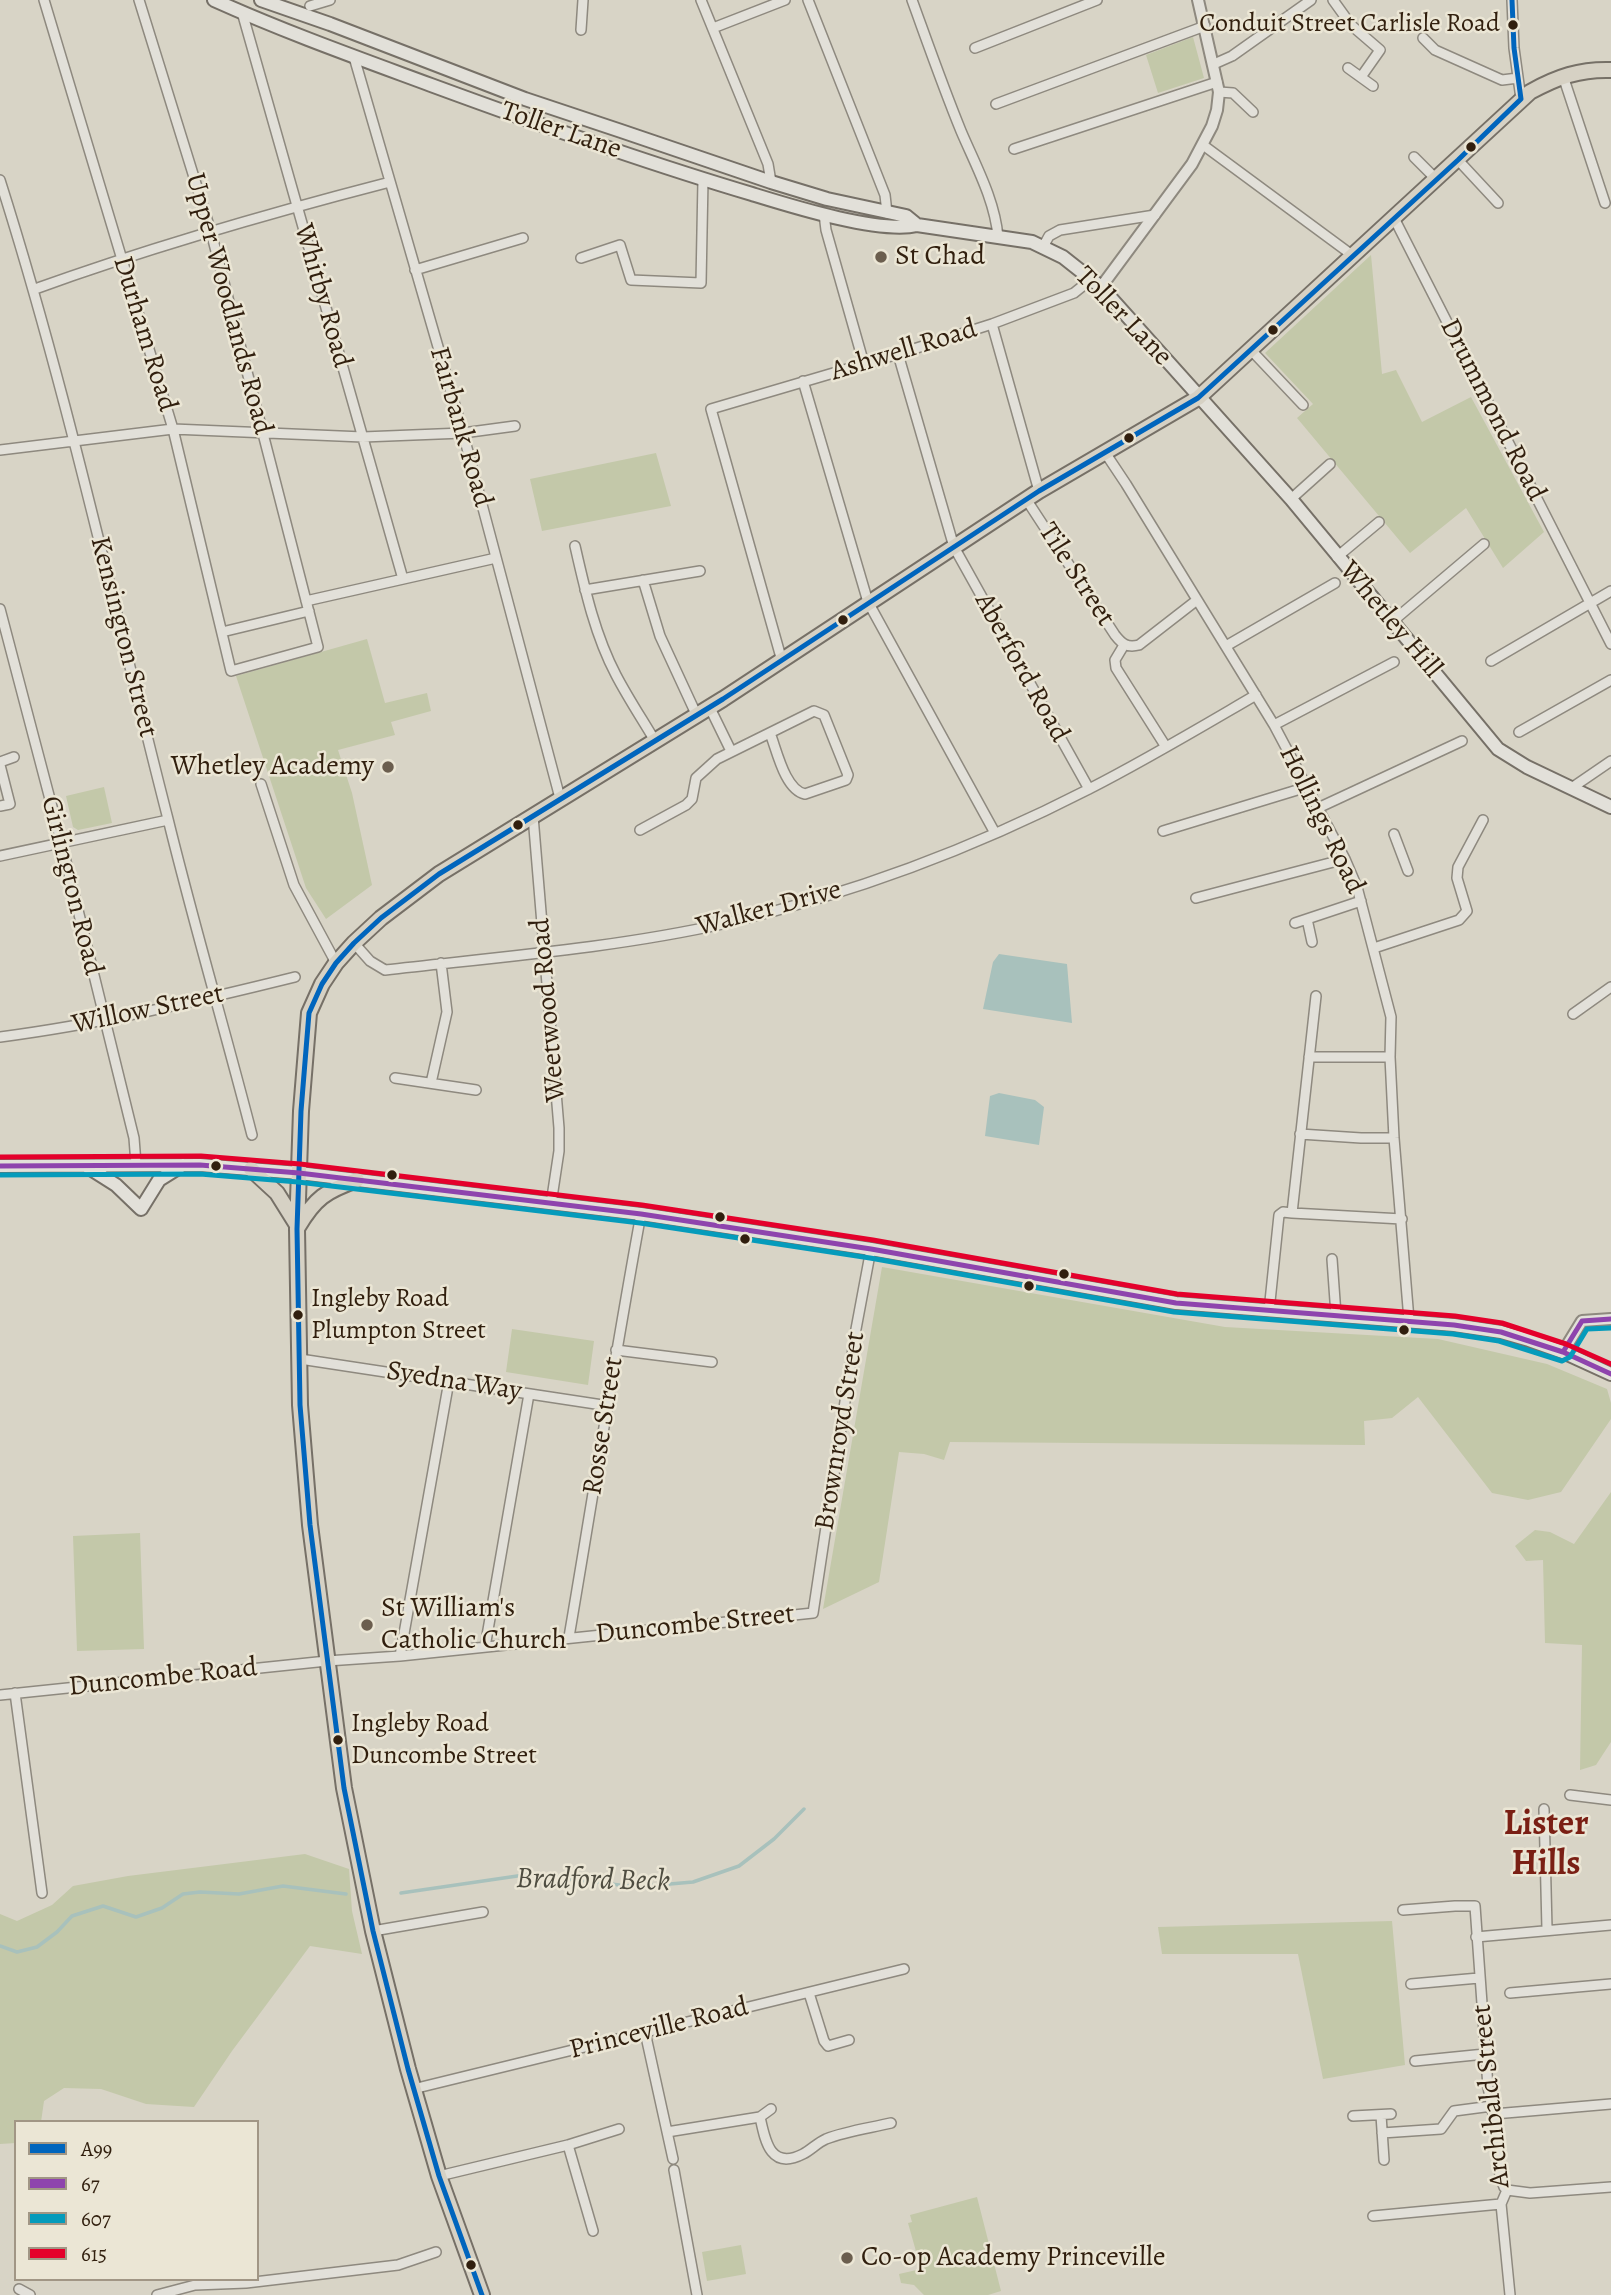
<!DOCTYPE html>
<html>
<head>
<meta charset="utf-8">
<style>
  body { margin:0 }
  #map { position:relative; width:1611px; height:2295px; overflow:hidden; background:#d8d4c6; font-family:Alegreya,serif }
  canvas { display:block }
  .legend { position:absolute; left:14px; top:2120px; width:245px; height:161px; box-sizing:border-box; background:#ebe6d5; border:2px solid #a19685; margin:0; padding:9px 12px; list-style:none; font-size:21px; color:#311f0e }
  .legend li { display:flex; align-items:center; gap:14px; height:35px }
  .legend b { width:35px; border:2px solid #a19685 }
</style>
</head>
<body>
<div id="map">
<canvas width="1611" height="2295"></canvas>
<ul class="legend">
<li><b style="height:9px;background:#0065bd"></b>A99</li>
<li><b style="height:9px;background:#8e44ad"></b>67</li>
<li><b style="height:9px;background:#059bbb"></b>607</li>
<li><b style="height:9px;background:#e4002b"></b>615</li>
</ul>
</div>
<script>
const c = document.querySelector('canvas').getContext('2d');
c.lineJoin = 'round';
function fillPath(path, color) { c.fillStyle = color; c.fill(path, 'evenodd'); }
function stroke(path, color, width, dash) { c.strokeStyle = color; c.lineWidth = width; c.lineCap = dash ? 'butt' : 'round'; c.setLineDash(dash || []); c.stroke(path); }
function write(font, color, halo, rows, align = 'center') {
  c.font = font + ' Alegreya,serif'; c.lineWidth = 5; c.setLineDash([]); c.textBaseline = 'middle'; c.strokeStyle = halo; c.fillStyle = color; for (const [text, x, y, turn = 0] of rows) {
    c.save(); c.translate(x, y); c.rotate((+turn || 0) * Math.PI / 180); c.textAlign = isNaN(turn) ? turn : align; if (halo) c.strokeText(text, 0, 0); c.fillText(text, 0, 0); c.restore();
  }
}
const green = new Path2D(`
  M1193,37l11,41 -46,15 -12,-38z
  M1371,255l11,119 14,-4 26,52 49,-25 73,135 -41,36 -37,-60 -56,45 -113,-135 16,-14 -48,-51z
  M656,453l15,53 -129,25 -12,-52z
  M367,639l18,64 42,-10 4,18 -40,11 4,13 -57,15 14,43 20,92 -46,34 -20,-31 -70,-212z
  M104,787l8,36 -34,7 -5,-3 -7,-31z
  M882,1267l343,60 213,12 109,25 60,25 4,14v16l-50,73 -33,8 -36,-7 -74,-96 -26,21 -28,3 1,24 -415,-3 -6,18 -20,-6 -25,-2 -20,130 -56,27z
  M512,1329l82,12 -6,44 -82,-13z
  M1611,1492v250l-15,23 -16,5 2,-125 -37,-2 -2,-83 -17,1 -11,-15 20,-16 15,2 24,12z
  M140,1533l4,116 -67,2 -4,-115z
  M305,1854l44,15 3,42 10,43 -52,-8 -78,105 -38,56 -48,-3 -45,-15 -37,-1 -20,13 -3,21h-25v21l-16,1v-230l17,7 35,-16 21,-19 55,-10z
  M1392,1921l13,144 -82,14 -25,-125h-136l-4,-27z
  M977,2197l24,94 -13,4h-64l-10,-10 -13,-2 -2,-9 22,-5 -13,-46 4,-1 -2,-7z
  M741,2245l5,29 -39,7 -5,-29z`);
const water = new Path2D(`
  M999,954l68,10 5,59 -89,-14 10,-47z
  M999,1093l36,7 9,7 -5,38 -54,-9 5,-40z`);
const stream = new Path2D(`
  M401,1893l130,-19 104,13 58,-5 46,-16 35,-27 30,-30
  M0,1946l17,6 20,-5 20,-15 15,-16 31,-10 33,11 26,-9 21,-14 17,-2 39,2 44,-8 63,8`);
const minor = new Path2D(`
  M44,0l129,429 58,242 87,-24 -107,-415 -72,-232
  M701,0l67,164 3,18
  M808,0l77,195 2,18
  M912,0c16,44 31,87 49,131 14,33 34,69 37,106
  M1333,0l18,25 29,25 -19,27
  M1512,0l2,48 7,51
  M310,6l20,-6
  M242,12l161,567
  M713,28l72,-28
  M581,30l2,-30
  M1423,38l12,12 67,30 16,-2
  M975,48l122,-48
  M354,57l109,376 97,365
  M1214,64l18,-8 79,-56
  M1348,68l25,18
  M1563,76l42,127
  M1219,92l14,1 20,19
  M996,104l209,-78
  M1203,145l149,110
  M1014,149l203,-67
  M1414,157l22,22
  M1458,160l40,43
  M0,180c67,211 113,425 168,639 26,106 57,211 84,316
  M824,214l2,16 38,134
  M1394,218l217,426
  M1043,247l6,-11 11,-6 95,-15
  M581,258l39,-13 11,35 70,3 2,-103
  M415,270l108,-32
  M35,289c116,-42 235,-76 355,-107
  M992,324l47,167
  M1250,349l53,56
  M898,354l56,193 135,242
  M803,381l65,221 127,231
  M0,450l173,-21 190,8 100,-4 52,-7
  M1104,451l22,33 148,241 71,134 12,28 34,130 -1,40 4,81 15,182
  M1026,499l89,136c7,9 12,13 24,10l58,-45
  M1291,499l39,-35
  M575,546c10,44 20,89 41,129 12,23 26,44 39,66
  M1337,557l42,-35
  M643,580l17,56 37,80
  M585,590l115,-19
  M306,601l190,-43
  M0,609l61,232 73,297 2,26
  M1393,621l91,-77
  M222,632l87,-21
  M1124,645l-9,15 1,8 50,79
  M1226,646l109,-63
  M782,661l-71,-252 187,-55 94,-30 82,-31 10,-8 5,-8
  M1491,661l120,-70
  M710,708l21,43
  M1274,725l120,-63
  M1519,732l92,-52
  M0,762l14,-5
  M0,765l10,39 -10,2
  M261,784l33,101 42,78
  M1573,787l38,-26
  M1318,808l144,-67
  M533,816l26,312v23l-8,53
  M640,830l46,-25 6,-6 4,-21 21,-19 97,-48 10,4 24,60 -2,5 -41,14c-20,-4 -28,-43 -35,-61
  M1163,831l144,-44
  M1394,834l14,37
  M0,856l168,-36
  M1196,898l149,-39
  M1307,919l5,23
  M1295,923l66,-22
  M354,943l16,18 15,9c114,-13 230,-22 342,-47 124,-29 249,-76 362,-134 57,-29 112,-62 167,-94
  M1374,948l85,-28 8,-9 -10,-33 1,-11 25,-47
  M1573,1014l38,-27
  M0,1037c100,-13 198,-36 295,-60
  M1309,1057h81
  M395,1078l81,12
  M431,1083l16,-71 -6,-49
  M1300,1134l61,4h33
  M1292,1213l110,6
  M1332,1259l4,56
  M1269,1311l10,-96 4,-3 9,1 24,-217
  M616,1350l96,12
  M300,1359l309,47
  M569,1637c24,-141 46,-282 72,-423
  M485,1647l44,-253
  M400,1656l49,-275
  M15,1693l27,200
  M0,1695l327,-34 73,-5 413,-43 43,-284 15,-80
  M1570,1795l41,5
  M1544,1809l3,120
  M1403,1910l52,-4h20l13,181 7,38 5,51 4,11 3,3
  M373,1931l110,-19
  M1476,1937l135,-12
  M1411,1984l68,-6
  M809,1993l15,48 4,5 21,-6
  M1510,1993l101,-9
  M645,2032l28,127
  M1415,2061l70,-7
  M413,2089l491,-120
  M1494,2114l117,-10
  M1381,2115l3,45
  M1353,2116l38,-2
  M760,2117c5,23 10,54 43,37 8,-4 14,-11 23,-15 20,-8 44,-11 65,-16
  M667,2132l93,-15 11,-8
  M1382,2133l59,-4 13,-18 38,-5
  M568,2145l25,86
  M674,2170l23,125
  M439,2176l129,-31 51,-16
  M1507,2190l-6,14 9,91
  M1507,2190l23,3 81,-6
  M1373,2216l128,-12
  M19,2289l11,6
  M157,2295l38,-10 51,-2 152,-18 38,-13`);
const tertiary = new Path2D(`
  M1101,287l91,-123 20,-38 5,-16 2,-18 -21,-92
  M1563,1352l19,-31 29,-2`);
const secondary = new Path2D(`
  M214,0c71,32 144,58 217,85 106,39 213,77 321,109 39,12 128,40 165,31l115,17 31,15 38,30 190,212 207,250 29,18 84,40
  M261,0l69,24 195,75 96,32 150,51 56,17 79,17 11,9
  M0,1166l200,-1 99,8 342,41 230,35 305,54 278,22 47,7 28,8 34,12 48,22
  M86,1166l30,19 25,24 18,-29 24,-15`);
const primary = new Path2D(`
  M251,1169l26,24 20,32
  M298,1227c17,-29 28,-36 59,-47
  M482,2295l-43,-119 -31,-107 -35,-138 -29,-143 -34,-263 -10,-120 -3,-176 4,-118 8,-98 13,-29 14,-21 18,-20 27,-25 58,-44 284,-175 316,-208 159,-93 332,-306c27,-15 50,-23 81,-22`);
const bus1 = new Path2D(`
  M482,2295l-43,-119 -31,-107 -35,-138 -29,-143 -34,-263 -10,-120 -3,-176 4,-118 8,-98 13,-29 14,-21 18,-20 27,-25 58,-44 284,-175 316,-208 159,-93 260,-238 63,-61 -7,-51 -2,-48`);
const bus2 = new Path2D(`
  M0,1166l200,-1 99,8 342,41 230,35 305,54 278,22 47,7 62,20 48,22
  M1563,1352l19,-31 29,-2`);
const bus3 = new Path2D(`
  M0,1175l200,-1 98,8 342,41 230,35 304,54 279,22 46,7 63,20 8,-4 17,-28 24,-1`);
const bus4 = new Path2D(`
  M0,1157l201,-1 99,8 342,41 231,35 304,54 278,22 47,7 64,21 45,20`);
const markers = [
  [1513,25,6,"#311f0e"],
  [1471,147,6,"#311f0e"],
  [881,257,7,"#6b5e4e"],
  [1273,330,6,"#311f0e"],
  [1129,438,6,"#311f0e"],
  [843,620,6,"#311f0e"],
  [388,767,7,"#6b5e4e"],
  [518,825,6,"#311f0e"],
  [216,1166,6,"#311f0e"],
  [392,1175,6,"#311f0e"],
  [720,1217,6,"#311f0e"],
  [745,1239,6,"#311f0e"],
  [1064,1274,6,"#311f0e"],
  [1029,1286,6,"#311f0e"],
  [298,1315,6,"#311f0e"],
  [1404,1330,6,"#311f0e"],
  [367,1625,7,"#6b5e4e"],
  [338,1740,6,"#311f0e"],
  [847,2258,7,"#6b5e4e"],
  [471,2265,6,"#311f0e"]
];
const busNames = [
  ["Conduit Street Carlisle Road",1500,25,"right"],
  ["Ingleby Road",311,1300],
  ["Plumpton Street",311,1332],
  ["Ingleby Road",351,1725],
  ["Duncombe Street",351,1757]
];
const streetNames = [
  ["Toller Lane",561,131,19],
  ["Whitby Road",322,296,74],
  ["Upper Woodlands Road",228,304,75],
  ["Toller Lane",1123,317,46],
  ["Durham Road",144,334,73],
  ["Ashwell Road",904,351,-17],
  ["Drummond Road",1492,410,63],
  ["Fairbank Road",460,427,74],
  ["Tile Street",1076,575,57],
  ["Whetley Hill",1390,620,50],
  ["Kensington Street",123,637,76],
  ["Aberford Road",1021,668,61],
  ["Hollings Road",1321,820,64],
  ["Girlington Road",71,886,76],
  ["Walker Drive",769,909,-15],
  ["Willow Street",148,1010,-12],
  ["Weetwood Road",549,1010,-95],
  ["Syedna Way",454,1382,9],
  ["Rosse Street",604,1426,-81],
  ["Brownroyd Street",841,1431,-81],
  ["Duncombe Street",695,1625,-6],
  ["Duncombe Road",163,1678,-6],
  ["Princeville Road",659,2029,-14],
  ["Archibald Street",1492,2096,-96]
];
const poiNames = [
  ["St Chad",895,257],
  ["Whetley Academy",374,767,"right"],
  ["St William's",381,1609],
  ["Catholic Church",381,1641],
  ["Co-op Academy Princeville",861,2258]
];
const waterNames = [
  ["Bradford Beck",593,1881,1]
];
const districtNames = [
  ["Lister",1546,1825],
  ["Hills",1546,1865]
];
fillPath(green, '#c3c8a9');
fillPath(water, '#a8c1bc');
stroke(stream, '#a8c1bc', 3.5);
stroke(minor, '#8e897f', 12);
stroke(tertiary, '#8e897f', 14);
stroke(secondary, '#767067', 16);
stroke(primary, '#767067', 18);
stroke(minor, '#e2e0d9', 9);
stroke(tertiary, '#e2e0d9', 10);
stroke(secondary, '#e2e0d9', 12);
stroke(primary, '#d6d1c4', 14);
stroke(bus1, '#0065bd', 5);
stroke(bus2, '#8e44ad', 5);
stroke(bus3, '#059bbb', 5);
stroke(bus4, '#e4002b', 5);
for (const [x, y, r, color] of markers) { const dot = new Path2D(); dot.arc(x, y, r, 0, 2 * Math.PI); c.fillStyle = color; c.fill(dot); stroke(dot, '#ebe6d5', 2.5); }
write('26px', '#311f0e', '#ebe6d5', busNames, 'left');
write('28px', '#311f0e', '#ebe6d5', streetNames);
write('28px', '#311f0e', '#ebe6d5', poiNames, 'left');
write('italic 30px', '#4f4d41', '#ebe6d5', waterNames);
write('bold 35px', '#7a1f14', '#ebe6d5', districtNames);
</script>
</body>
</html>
